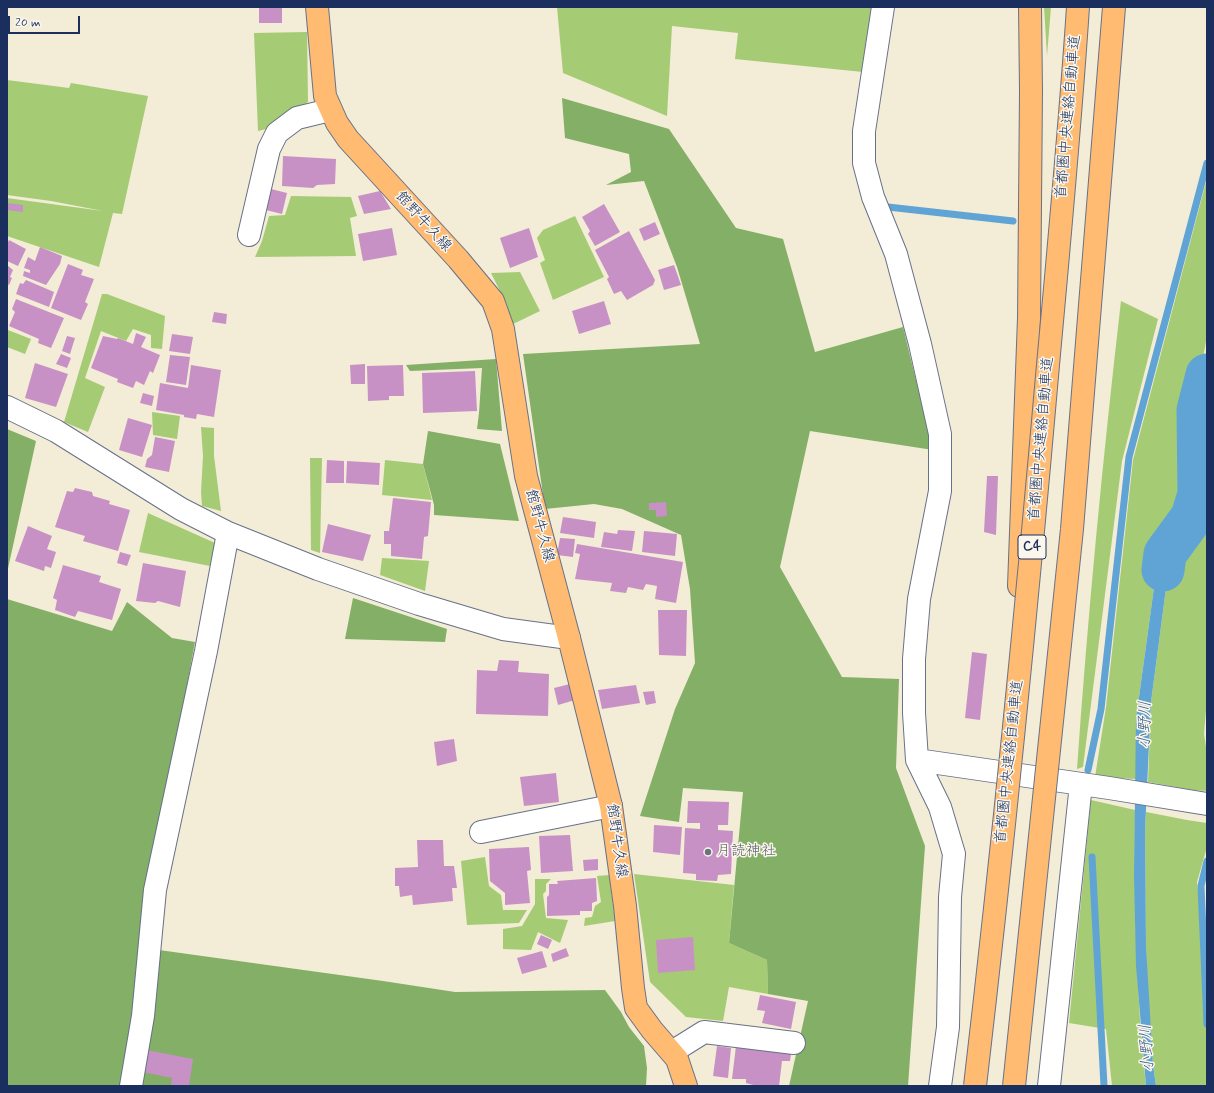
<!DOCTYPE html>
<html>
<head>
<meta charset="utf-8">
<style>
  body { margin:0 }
  #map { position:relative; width:1214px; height:1093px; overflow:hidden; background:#f3ecd6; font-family:Mynerve,sans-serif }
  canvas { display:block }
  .frame { position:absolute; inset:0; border:8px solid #1b2f5e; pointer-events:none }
  .scale { position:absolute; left:8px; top:16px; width:72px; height:18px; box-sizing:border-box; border:2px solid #1b2f5e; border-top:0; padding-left:5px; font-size:12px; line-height:14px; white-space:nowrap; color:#1b2f5e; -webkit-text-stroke:3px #fbf7ec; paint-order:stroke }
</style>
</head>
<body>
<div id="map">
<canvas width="1214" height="1093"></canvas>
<div class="frame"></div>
<div class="scale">20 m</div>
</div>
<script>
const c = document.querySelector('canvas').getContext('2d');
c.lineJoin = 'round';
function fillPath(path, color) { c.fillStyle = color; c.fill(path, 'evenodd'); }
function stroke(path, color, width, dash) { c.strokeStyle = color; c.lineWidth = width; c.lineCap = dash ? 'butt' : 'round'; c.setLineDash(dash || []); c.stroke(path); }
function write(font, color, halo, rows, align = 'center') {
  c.font = font + ' Mynerve,"Klee One",sans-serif'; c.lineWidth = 3; c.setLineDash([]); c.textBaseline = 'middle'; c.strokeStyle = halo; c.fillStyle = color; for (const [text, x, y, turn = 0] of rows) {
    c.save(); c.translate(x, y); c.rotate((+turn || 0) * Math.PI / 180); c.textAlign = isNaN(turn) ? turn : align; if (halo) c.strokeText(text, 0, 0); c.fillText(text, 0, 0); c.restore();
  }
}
const green = new Path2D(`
  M557,7h315l-9,65 -128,-13 3,-26 -66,-7 -5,90 -104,-43z
  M1044,7h7l-4,49z
  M307,32l1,70 -30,24 -20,5 -4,-98z
  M7,80l62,8 2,-5 77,13 -26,118 -9,-1 -14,54 -92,-31v-38l96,13 -52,-10 -44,-6z
  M1207,178v158l-14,76 -1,88 -12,22 -21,29 -23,168v60l-41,-2 11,-70 27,-247z
  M291,196l60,1 6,19 -7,2 6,38 -101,1 7,-16 7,-25 16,-1z
  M575,216l29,61 -51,23 -13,-37 5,-3 -8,-22 6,-8z
  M520,272l20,39 -29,14 -4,-20 -16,-32z
  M102,294h5l58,22 -3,33 -11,-1v-13l-18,-6 -7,12 -25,-10 -16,47 20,9 -17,45 -24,-10z
  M1121,301l37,18 -36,142 -39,306 -6,2c11,-157 26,-313 44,-468z
  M8,330l23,9 -6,15 -18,-7v-13z
  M1207,405v293l-3,36 3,19v38l-14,-1 -45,-8 3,-80 19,-144 25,-40 10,-21v-80z
  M152,412l28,4 -3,23 -24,-4z
  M201,427l13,1v28l7,55 -19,-5 -1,-14 2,-36z
  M310,458h12l-2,95 -9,-3z
  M385,460l38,4 9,36 -50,-5z
  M148,513l67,30 -5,23 -71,-14z
  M382,558l47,3 -4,30 -45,-16z
  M1091,800l44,10c-1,92 1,184 11,276h-34l-6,-57 -37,-6z
  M1146,812l41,8 20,3v24l-10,35 10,100v104h-51c-12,-84 -10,-170 -11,-255z
  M485,857l4,29 12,9 2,15h24l-8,13 -52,2 -6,-64z
  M634,874l100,11 -5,58 38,17 1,34 -39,-7 -6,34 -37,-4 -36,-35z
  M609,875l6,46 -31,5 1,-8 7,-1 3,-11 6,-4 -4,-26z
  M535,879h16l-5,5v7l-3,3 3,24 22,2 -8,23 -22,-11 -7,18 -28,-1v-20l19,-3 13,-22z`);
const forest = new Path2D(`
  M562,98l107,31 67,99 47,11 32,113 88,-25 30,123 -123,-19 -30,136 62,110 57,2 -3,89 29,78 -17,240h-119l19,-85 -40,-7 -1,-34 -38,-17 14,-151 -60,-4 -4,34 -39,-6 35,-107 20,-46 -5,-74 -9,-54 -59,-26 -28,-5 -49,5 -22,-155 177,-10 -23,-77 -33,-86 -38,4 25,-13 -2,-18 -64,-16z
  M496,359l6,72 -25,-2 2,-16 3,-45 -72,3 -4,-6z
  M7,429l29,12 -29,132z
  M428,431l72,13 19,77 -85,-6v-10l-11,-41z
  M353,598l94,31 -2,13 -100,-3z
  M7,599l105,32 15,-29 45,36 23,4 -55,293 19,15 224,31 72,11 150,-2 16,22 8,15 15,19 3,22 -1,18h-639z`);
const water = new Path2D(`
  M1195,518l-25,40 -19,144 -6,129 1,115 7,119 3,21h-10l-10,-120 -2,-91 2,-156 23,-168 21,-29z`);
const stream = new Path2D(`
  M888,207l125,14
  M1088,770l13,-61 28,-252 78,-294
  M1092,857l12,229
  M1207,861l-6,25 6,138`);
const river = new Path2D(`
  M1163,570l2,-16 27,-37 7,-23 -1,-84 9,-35`);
const building = new Path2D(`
  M259,7h23v16h-23z
  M283,156l53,3 -1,25 -18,1 -4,3 -31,-2z
  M271,189l16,4 -5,21 -16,-4z
  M380,191l11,18 -27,5 -6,-18z
  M7,203l16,2v7l-16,-2z
  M604,204l16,28 -25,14 -7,-12 2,-3 -8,-14z
  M655,222l5,12 -16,7 -5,-12z
  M392,228l5,27 -34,6 -5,-27z
  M529,228l9,29 -28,11 -10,-30z
  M629,231l26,49 -2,5 -26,15 -6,-9 -7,3 -7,-15 2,-2 -14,-27z
  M9,240l17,9 -8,17 -11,-5v-17z
  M40,247l22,9 -2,8 -14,21 -23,-9 1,-5 6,2v-3l-6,-2 4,-11 7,4z
  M68,264l15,6 -2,5 13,4 -9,23 3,2 -7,16 -30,-12z
  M7,265l6,5 -3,7 2,1 -3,7 -2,-1z
  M674,265l7,20 -17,5 -6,-20z
  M26,280l28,12 -5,15 -33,-13 4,-11 3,1z
  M16,299l48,19 -13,30 -13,-5 1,-4 -30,-13 6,-14 -3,-3z
  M604,301l7,23 -32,10 -7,-23z
  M214,312l13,2 -1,10 -14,-2z
  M136,333l10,4 -5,10 19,8 -7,18 -3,-2 -6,14 -8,-4 -3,7 -16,-6 1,-3 -27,-11 12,-32 14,3 1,-1 15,6z
  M172,334l21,3 -3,17 -21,-3z
  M67,336l8,2 -5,16 -8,-3z
  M61,354l10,4 -4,10 -11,-4z
  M170,355l20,2 -4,28 -20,-3z
  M35,363l33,11 -12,33 -31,-9z
  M365,364v20h-14l-1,-19z
  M191,365l30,5 -7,47 -17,-3 -1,5 -12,-2v-2l-28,-5 4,-27 28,5z
  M403,365l1,31h-15v4l-21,1 -1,-35z
  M475,371l2,40 -54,2 -1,-40z
  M143,393l11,3 -2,10 -12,-3z
  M128,418l24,7 -10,32 -23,-7z
  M155,437l20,4 -6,31 -24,-5 2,-8 5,-4z
  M327,460l17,1v22h-18z
  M347,461l33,2 -1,22 -33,-2z
  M987,476h11l-2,59 -12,-3z
  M75,488l17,4 1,4 17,5 -1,3 21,6 -12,41 -35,-10 2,-5 -30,-9 12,-36 6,1z
  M393,498l38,4 -3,34 -4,1 -2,22 -31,-3v-12h-7v-13h5z
  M666,502l1,14 -11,1v-7h-7v-7z
  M563,517l33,5 -2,16 -34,-5z
  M328,524l43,11 -8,26 -41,-9z
  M28,526l24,10 -5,13 9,3 -5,16 -6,-2 -1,5 -29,-10z
  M618,530l17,1 -3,20 -31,-4 3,-15 13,2z
  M644,531l33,3 -2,22 -33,-4z
  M560,538l15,1 -2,18 -16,-2z
  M577,544l106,18 -7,41 -21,-4 2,-13 -11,-2 -3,6 -15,-3 -2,6 -16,-2 2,-8 -37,-4 5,-25 -5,-1z
  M120,552l11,3 -4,11 -10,-3z
  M143,563l43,8 -6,36 -22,-6 -3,2 -19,-2z
  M63,565l38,11 -2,6 22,7 -9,31 -34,-9 -3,6 -20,-7 2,-10 -4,-2z
  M658,610h29l-1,46 -27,-1z
  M972,652l15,2 -7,66 -15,-2z
  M499,660l20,1 -1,11 31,2 -1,42 -72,-2 1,-44 20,1z
  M570,684l5,16 -17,5 -4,-17z
  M636,685l4,18 -38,6 -4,-19z
  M654,691l2,12 -10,2 -3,-13z
  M454,739l3,22 -20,5 -3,-24z
  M556,773l3,29 -35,4 -4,-29z
  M688,801l41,1 -1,23h-10v5l15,1 -2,43 -13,1 -1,6 -21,-1v-6l-13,-1 2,-45 15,1v-6h-13z
  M654,825l28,2 -2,28 -27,-3z
  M570,835l3,36 -32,2 -2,-37z
  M417,840h26l1,26h10l3,22h-5l1,13 -40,4 -1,-10 -12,2 -1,-11h-4v-18l23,-1z
  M529,847l2,23 -4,1 3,32 -25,2v-12l-15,-12 -1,-32z
  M598,859v11l-14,1 -1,-11z
  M596,878l1,23 -5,2v8h-12v4l-33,1v-19l2,-2v-11h9l-1,-3z
  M541,935l11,5 -4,9 -11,-5z
  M693,937l2,33 -37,3 -2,-33z
  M566,948l3,8 -16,6 -2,-8z
  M542,951l5,16 -25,7 -5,-16z
  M760,995l36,7 -5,27 -29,-6 3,-12 -8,-1z
  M717,1046l14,2 -3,30 -15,-2z
  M736,1046l55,8 -1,7h-8l-3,25h-22l-11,-3v-4h-14z
  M147,1050l46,9 -4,27h-18l1,-8 -29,-6z`);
const minor = new Path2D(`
  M883,7l-19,124v32l9,34 23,57 24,90 20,90v57l-21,108 -5,60v54l3,47 23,47 14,47 -4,43 -2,130 -8,59
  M249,235l20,-86 8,-16 20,-15 33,-8
  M7,407l49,24 125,78 47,24 90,36 101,35 84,25 66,9
  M917,760l192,28 98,16
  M481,832l130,-26
  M672,1052l32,-20 90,11
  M131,1086l12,-70 12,-126 51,-239 22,-118
  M1049,1086l32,-302`);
const major = new Path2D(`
  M317,7l8,89 12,27 11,16 110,120 35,42 10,28 23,147 43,162 42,168 14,100 8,82 3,20 16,22 25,29 9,27`);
const highway = new Path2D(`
  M1019,586l10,-268 2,-227 -1,-84`);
const highwayBridge = new Path2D(`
  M975,1086c28,-240 52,-480 73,-721 11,-119 22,-238 30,-358
  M1014,1086l58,-557 42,-522`);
const markers = [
  [708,852,4,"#6b7280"]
];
const shields = [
  [1032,547,28]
];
const shieldNames = [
  ["C4",1032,547]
];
const streetNames = [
  ["首都圏中央連絡自動車道",1069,117,-85],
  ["館野牛久線",423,222,48],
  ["首都圏中央連絡自動車道",1042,439,-85],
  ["館野牛久線",539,526,75],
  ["首都圏中央連絡自動車道",1010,762,-84],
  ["館野牛久線",616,841,82]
];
const worshipNames = [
  ["月読神社",716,852]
];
const waterNames = [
  ["小野川",1146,725,-89],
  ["小野川",1148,1048,-94]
];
fillPath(green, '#a6cb75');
fillPath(forest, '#84af66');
fillPath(water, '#5fa4d4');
stroke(stream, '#5fa4d4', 7);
stroke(river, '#5fa4d4', 43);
fillPath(building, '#c891c5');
stroke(minor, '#677188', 24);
stroke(major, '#677188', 24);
stroke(highway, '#677188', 24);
stroke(minor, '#fff', 22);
stroke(major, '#febb71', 22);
stroke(highway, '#febb71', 22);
stroke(highwayBridge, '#677188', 24, []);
stroke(highwayBridge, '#febb71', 22);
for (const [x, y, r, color] of markers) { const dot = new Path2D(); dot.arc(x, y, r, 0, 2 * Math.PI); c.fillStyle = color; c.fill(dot); stroke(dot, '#fbf7ec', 1.5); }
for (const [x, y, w] of shields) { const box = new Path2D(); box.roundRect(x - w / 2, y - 12, w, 24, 3); c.fillStyle = '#fbf7ec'; c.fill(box); stroke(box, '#1b2f5e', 1); }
write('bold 14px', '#1b2f5e', null, shieldNames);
write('15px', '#1b2f5e', '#fbf7ec', streetNames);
write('15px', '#5b616d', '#fbf7ec', worshipNames, 'left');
write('italic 16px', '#335887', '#fbf7ec', waterNames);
</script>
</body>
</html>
